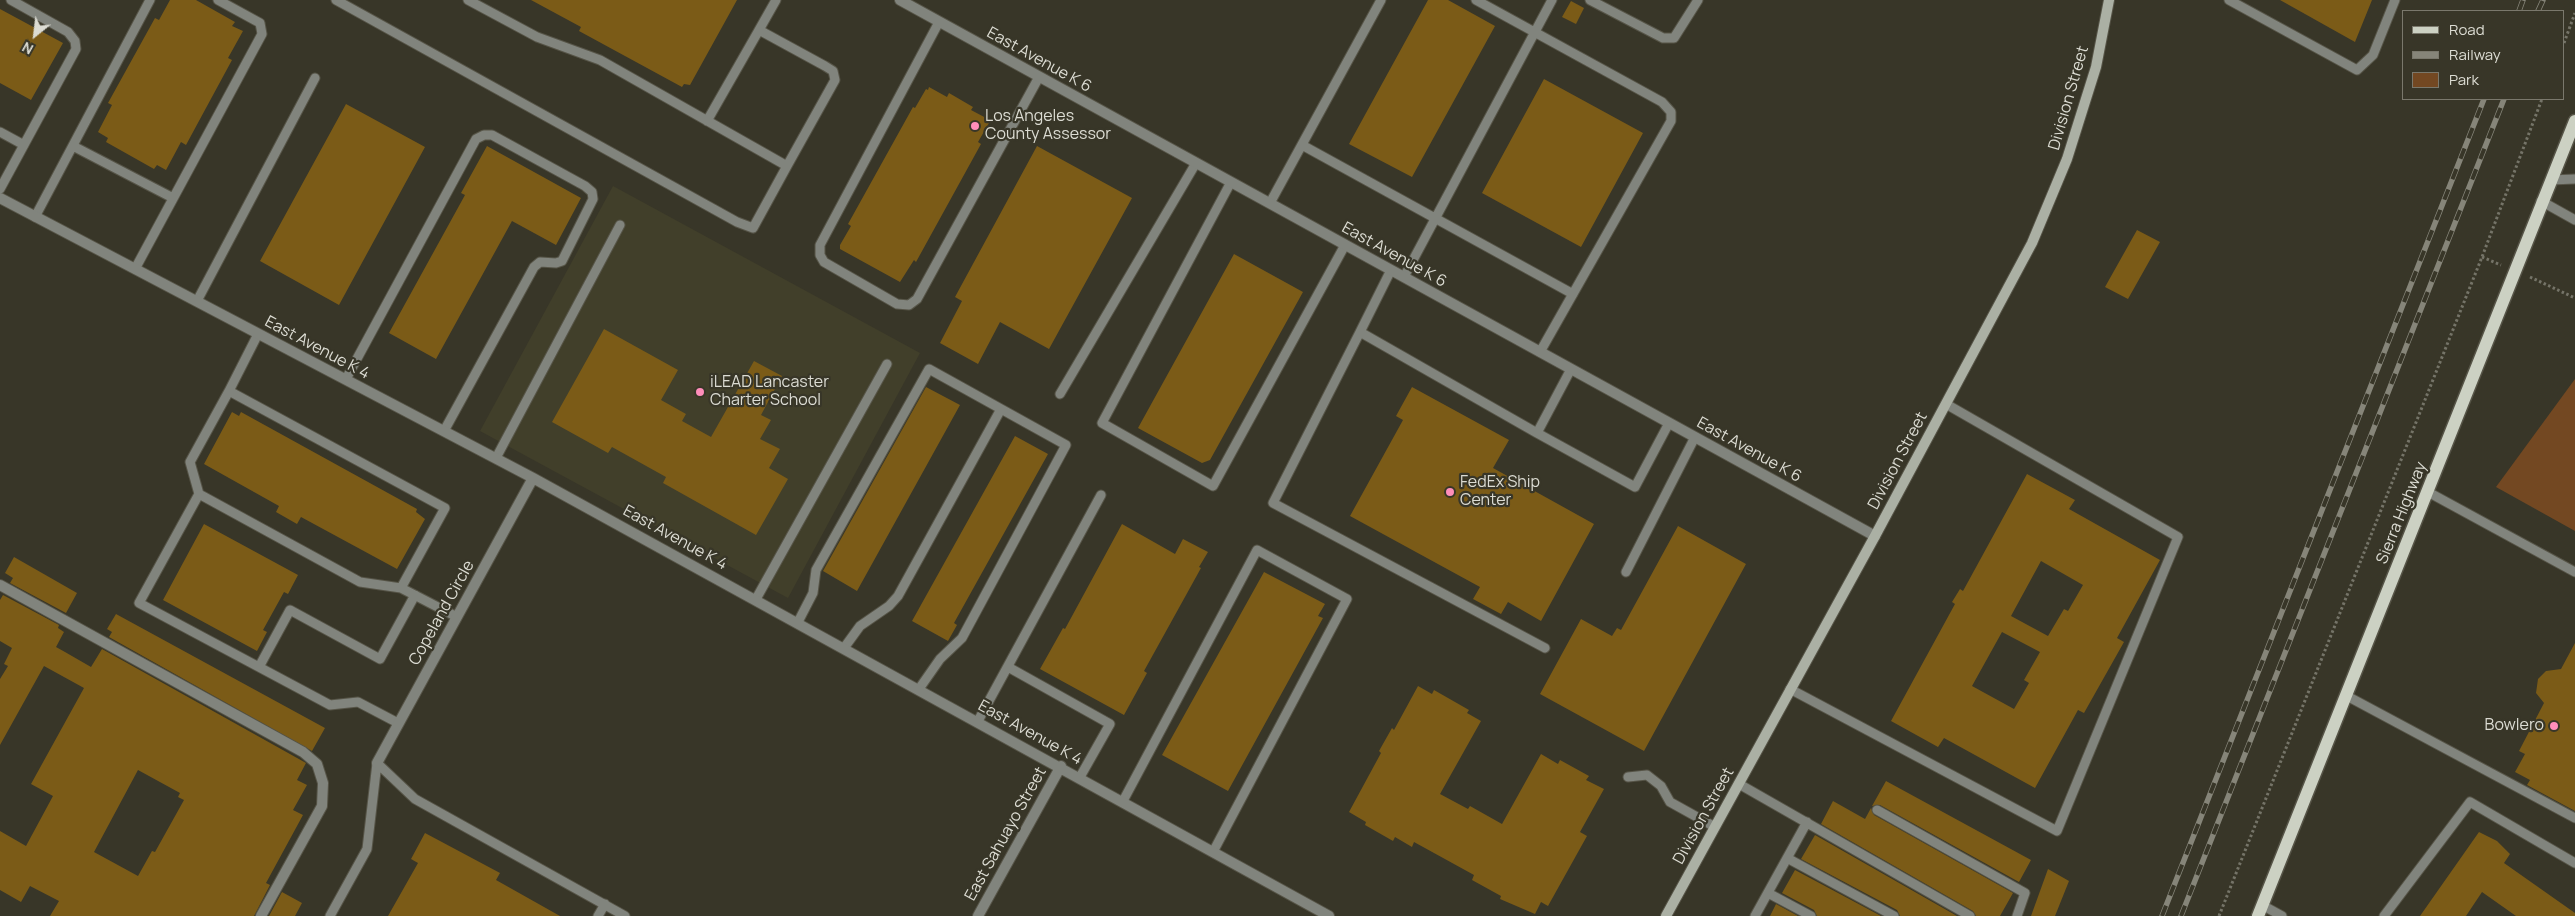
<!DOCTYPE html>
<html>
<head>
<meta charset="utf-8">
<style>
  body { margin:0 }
  #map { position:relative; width:2575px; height:916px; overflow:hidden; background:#383628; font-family:Manrope,sans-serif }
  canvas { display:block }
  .legend { position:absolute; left:2402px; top:10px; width:162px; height:90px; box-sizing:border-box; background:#383628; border:1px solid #7a786c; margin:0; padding:6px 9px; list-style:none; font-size:15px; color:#dcdcd3 }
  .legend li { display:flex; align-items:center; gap:10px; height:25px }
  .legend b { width:25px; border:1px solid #7a786c }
  .north { position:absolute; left:10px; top:10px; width:50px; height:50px; -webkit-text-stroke:4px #383628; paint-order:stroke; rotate:209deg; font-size:14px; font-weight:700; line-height:20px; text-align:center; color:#dcdcd3 }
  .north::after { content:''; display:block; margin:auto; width:18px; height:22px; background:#dcdcd3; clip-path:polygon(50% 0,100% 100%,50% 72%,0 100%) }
</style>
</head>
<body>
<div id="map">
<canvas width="2575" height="916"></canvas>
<ul class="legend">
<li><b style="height:6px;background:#ccd1c3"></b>Road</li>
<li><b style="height:6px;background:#868579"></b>Railway</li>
<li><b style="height:14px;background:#734822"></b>Park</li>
</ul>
<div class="north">N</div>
</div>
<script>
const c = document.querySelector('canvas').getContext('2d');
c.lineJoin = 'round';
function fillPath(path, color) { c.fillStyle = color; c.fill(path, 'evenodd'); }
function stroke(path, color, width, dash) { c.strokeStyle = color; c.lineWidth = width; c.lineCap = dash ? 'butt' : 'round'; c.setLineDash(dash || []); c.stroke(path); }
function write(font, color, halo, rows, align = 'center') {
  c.font = font + ' Manrope,sans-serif'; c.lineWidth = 4.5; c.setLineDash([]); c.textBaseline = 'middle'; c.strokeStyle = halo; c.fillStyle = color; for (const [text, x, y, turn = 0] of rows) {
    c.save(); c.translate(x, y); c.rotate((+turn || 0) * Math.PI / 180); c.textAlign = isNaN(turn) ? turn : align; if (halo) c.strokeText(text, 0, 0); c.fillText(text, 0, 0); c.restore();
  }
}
const built = new Path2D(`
  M613,186l307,167 -132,245 -308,-167z`);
const green = new Path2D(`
  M2575,379v152l-79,-44z`);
const building = new Path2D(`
  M170,0h26l39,22 -3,4 11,5 -15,27 4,2 -26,48 -20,37 -5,-3 -15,28 -9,-5 -3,4 -48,-27 2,-4 -10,-6 14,-27 -4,-2 47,-85 4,2z
  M531,0h206l-47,85 -6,-1 -2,3 -103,-56 2,-4z
  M1428,0h20l47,26 -83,151 -63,-33z
  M2280,0h92l-17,42z
  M1571,1l13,7 -8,16 -14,-7z
  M0,9l63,34 -32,57 -31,-17z
  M1544,79l99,54 -62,114 -99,-54z
  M929,87l18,10 2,-4 24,14 -2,3 17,9 -1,3 2,1 -11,19 3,2 -65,118 -2,-2 -14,22 -60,-33v-4l11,-19 -3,-2 65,-117 2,1 11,-19 2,1z
  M346,104l79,43 -86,158 -79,-44z
  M487,146l94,52 -25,47 -44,-24 -76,138 -47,-26 76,-138 -4,-2z
  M1037,146l95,52 -83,151 -49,-27 -22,42 -38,-21 22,-42 -7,-4z
  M2137,230l23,12 -32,57 -23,-12z
  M1234,254l69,38 -93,168 -8,3 -64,-35z
  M604,329l74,41 -17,30 25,14 -4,7 29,16 43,-76 28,15 -21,39 10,5 -11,19 20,10 -11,19 19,11 -32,56 -93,-52 3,-6 -54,-30 -4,6 -56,-31z
  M926,387l34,18 -103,186 -34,-20z
  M1412,387l97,53 -16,28 101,56 -53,97 -33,-19 -7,12 -28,-15 7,-12 -130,-71 53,-96 -7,-4z
  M232,412l7,4 2,-4 176,97 -1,3 9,7 -28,50 -96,-52 -4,7 -21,-12 3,-6 -75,-42z
  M1015,436l33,18 -94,169 3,2 -9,16 -36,-20z
  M2027,474l48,26 -6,9 91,51 -43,78 7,4 -40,71 -6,-3 -43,78 -91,-50 -6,9 -47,-26 64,-117 -3,-2 8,-13 3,2zM2041,561l42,24 -15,26 -4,-2 -16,27 -37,-20zM2002,632l38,20 -16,28 5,3 -15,26 -42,-23z
  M204,524l94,51 -10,19 -4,-2 -21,38 4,2 -10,19 -94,-51z
  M1122,524l53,30 8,-15 25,13 -9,15 2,1 -57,103 3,2 -23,42 -84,-46 23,-41 2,1z
  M1678,526l68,38 -102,187 -104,-57 41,-75 31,17 5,-8 4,2z
  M14,557l63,36 -11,20 -56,-30 3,-5 -8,-5z
  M1264,572l61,32 -7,12 5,2 -95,173 -66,-36z
  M3,595l56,30 -1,3 6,4 -8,15 9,5 26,15 11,-18 204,114 -9,17 10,5 -14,25 10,5 -37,68 4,2 -16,31h-204l9,-15 -29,-15 -9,16 -21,-12v-59l26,15 27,-50 -22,-12 53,-96 -40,-22 -44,79v-66l8,-13 -4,-2 8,-16 -12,-7v-41zM138,770l42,23 -2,4 6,3 -29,52 -3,-1 -14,25 -44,-24z
  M116,614l209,114 -13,23 -203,-114 3,-5 -5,-3z
  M2575,643v168l-48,-26 3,-5 -15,-8 10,-18 -6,-3 25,-48 -8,-10 2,-14 8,-8 15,-2z
  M1418,686l14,8 2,-4 35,20 -2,3 14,8 -41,73 28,15 2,-3 32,18 39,-70 17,10 2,-4 29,16 -3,4 18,9 -24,43 7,4 -39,70 -7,-4 -6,12 -35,-15 1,-3 -29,-16 2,-5 -60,-33 -2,5 -17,-10 -2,4 -28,-16 1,-3 -17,-10 32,-59 -2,-2 13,-23 2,2z
  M1886,781l145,79 -12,22 -139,-77 -8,1z
  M1833,801l32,18 6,-11 3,7 139,78 -13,23h-24l-3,-5 -152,-87z
  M2479,832l18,9 13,13 -6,9 71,50v3h-59l-34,-24 -16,24h-46z
  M425,833l75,40 -4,7 64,36h-172l30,-53 -7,-4z
  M1815,835l142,81h-57l-3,-6 -96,-51z
  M2048,869l21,12 -14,35h-24z
  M1795,870l86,46h-64l-3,-6 -32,-17z
  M282,892l20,11 -7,13h-26z
  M1776,904l22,12h-28z`);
const path = new Path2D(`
  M2564,43l11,-30
  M2482,257l19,8
  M2530,277l45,21
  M2219,916l263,-659 60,-158`);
const lane = new Path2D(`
  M336,0l401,222 16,6 34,-62 -187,-106 -63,-23 -69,-37
  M1476,0l186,102 9,10v9l-131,231
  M1590,0l73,38h11l24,-38
  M2229,0l128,70 16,-15 22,-55
  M939,22l-119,223v10l4,7 73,42 12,1 8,-6 122,-222
  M759,30l17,-30
  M707,121l52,-91 66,36 8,5 2,9 -48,86
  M0,132l24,13
  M1302,145l271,149
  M73,146l100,52
  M2551,180l24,-1
  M1231,182l-129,241 111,63 132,-241
  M0,189l76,-140 -1,-8 -7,-9 -57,-32
  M2541,201l34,19
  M1270,203l111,-203
  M35,217l115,-217
  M135,269l127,-235 -2,-11 -42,-23
  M1391,270l-31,62 177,101
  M1404,277l148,-277
  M197,301l118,-223
  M1360,332l-87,171 272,145
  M258,334l-29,57 216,117 -44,80
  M1571,369l-34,64 98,54 34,-64
  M346,379l130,-240 8,-4h8l93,51 7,6 1,7 -31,62 -6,2 -16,-1 -6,5 -90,164
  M1060,394l136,-231
  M496,458l124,-233
  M2428,492l147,80
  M199,494l-9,-32 39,-71
  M1626,572l69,-135
  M756,599l131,-235
  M798,622l15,-29 3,-23 113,-201 137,76 -104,193 -22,21 -21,30
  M844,648l16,-22 29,-20 9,-10 103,-187
  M259,667l31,-57 90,49 35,-64
  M1008,667l102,57 -30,53
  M1790,689l267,142 121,-294 -232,-133
  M2347,696l228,122
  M978,721l123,-226
  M398,723l-40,-21 -28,3 -191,-102 60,-109 161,88 41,6 56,29
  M377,763l38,36 210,117
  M1628,777l19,-2 14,11 9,16 45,25
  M1739,784l231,132
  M1123,801l134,-251 90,49 -134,253
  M1877,810l148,83 -8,23
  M1787,858l107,58
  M1768,893l43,23
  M2262,905l20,11
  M330,916l37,-67 10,-86
  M598,916l7,-12
  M1755,916l52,-94
  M2384,916l86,-114 105,61`);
const street = new Path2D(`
  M900,0l975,536
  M0,198l533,280 796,438
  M0,585l303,167 14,12 6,19 -1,23 -61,110
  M377,763l156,-285
  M978,916l83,-150`);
const secondary = new Path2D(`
  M1666,916l209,-380 157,-293 35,-84 29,-92 13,-67`);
const primary = new Path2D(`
  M2258,916l317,-795`);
const rail = new Path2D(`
  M2519,11l4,-11
  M2538,11l5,-11
  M2162,916l322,-817
  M2181,916l323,-817`);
const markers = [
  [975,126,5,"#ff8eba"],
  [700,392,5,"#ff8eba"],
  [1450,492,5,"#ff8eba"],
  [2554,726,5,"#ff8eba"]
];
const streetNames = [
  ["East Avenue K 6",1039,60,29],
  ["Division Street",2069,98,-74],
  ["East Avenue K 6",1394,255,29],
  ["East Avenue K 4",317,348,28],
  ["East Avenue K 6",1749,450,29],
  ["Division Street",1898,461,-62],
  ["Sierra Highway",2402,513,-68],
  ["East Avenue K 4",675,538,29],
  ["Copeland Circle",442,613,-61],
  ["East Avenue K 4",1030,733,29],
  ["Division Street",1704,816,-61],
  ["East Sahuayo Street",1006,834,-61]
];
const poiNames = [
  ["Los Angeles",985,117],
  ["County Assessor",985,135],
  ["iLEAD Lancaster",710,383],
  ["Charter School",710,401],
  ["FedEx Ship",1460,483],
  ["Center",1460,501],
  ["Bowlero",2544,726,"right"]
];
fillPath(built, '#413f2a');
fillPath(green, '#734822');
fillPath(building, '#7b5b17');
stroke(lane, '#565447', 11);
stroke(street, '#565447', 12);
stroke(secondary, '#565447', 12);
stroke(primary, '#565447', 15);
stroke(path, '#757468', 3, [2.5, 2.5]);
stroke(lane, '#81847d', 9);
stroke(street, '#81847d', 10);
stroke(secondary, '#abb0a4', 10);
stroke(primary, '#ccd1c3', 12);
stroke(rail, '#868579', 5.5);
stroke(rail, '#383628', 4, [11]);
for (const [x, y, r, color] of markers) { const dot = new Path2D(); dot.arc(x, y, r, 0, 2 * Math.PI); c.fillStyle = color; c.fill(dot); stroke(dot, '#383628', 2); }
write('16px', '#dcdcd3', '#383628', streetNames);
write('16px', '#dcdcd3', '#383628', poiNames, 'left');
</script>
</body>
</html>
